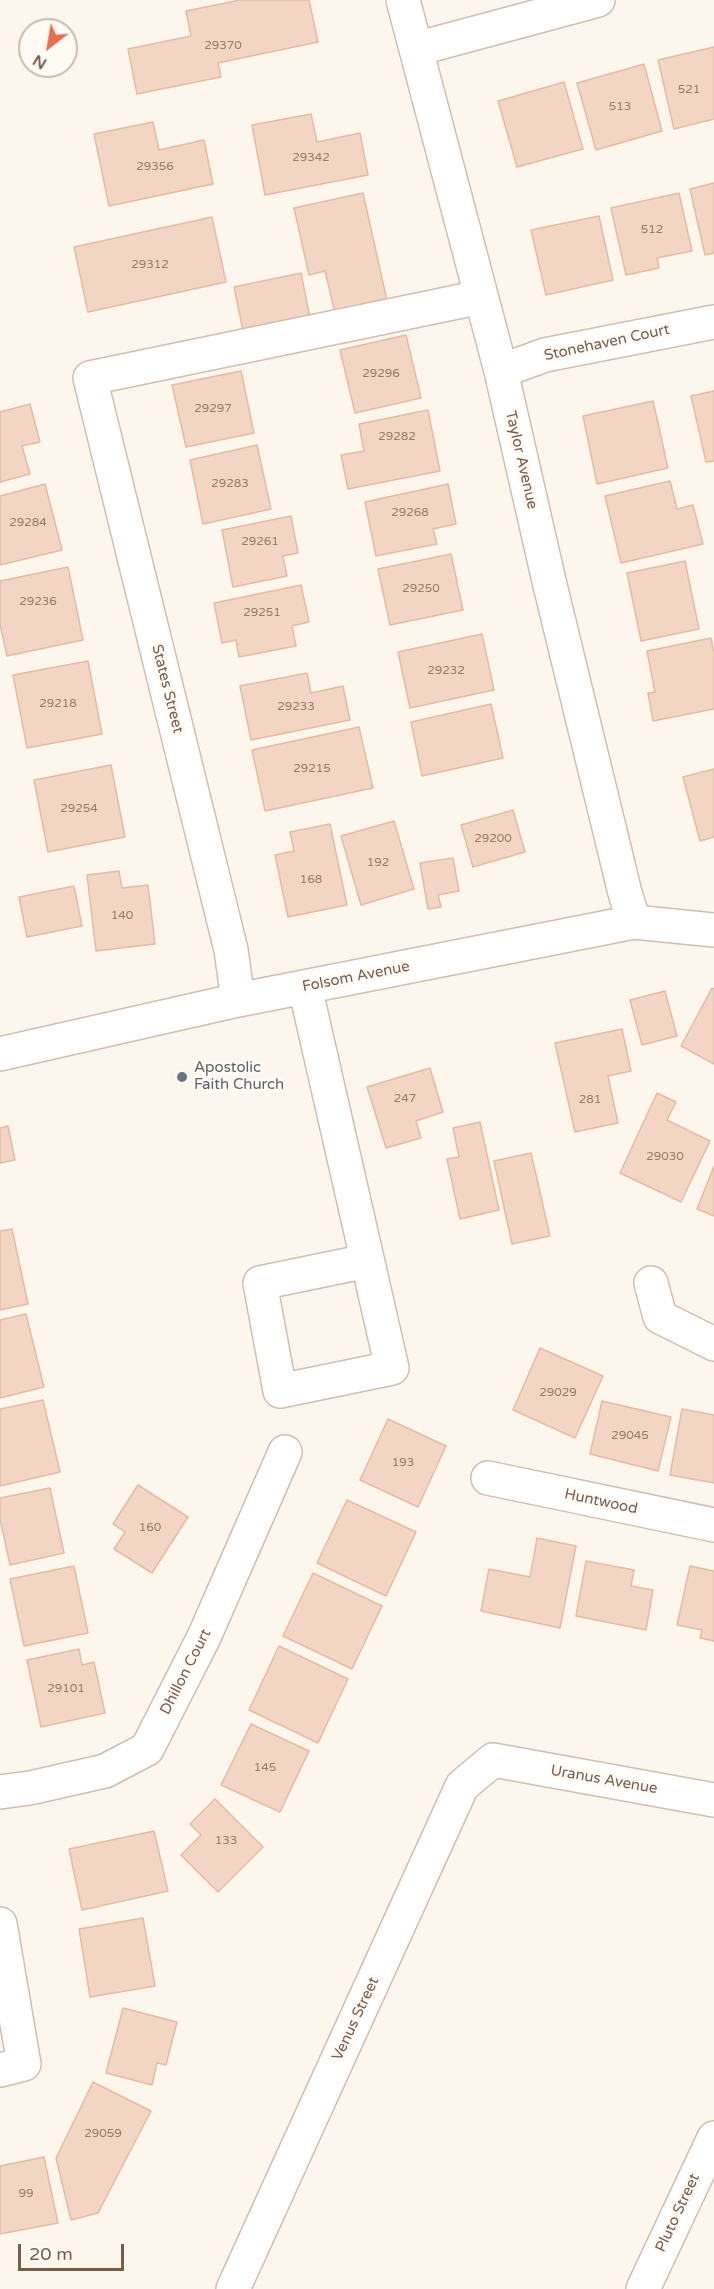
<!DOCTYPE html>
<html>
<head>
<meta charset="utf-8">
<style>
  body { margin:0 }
  #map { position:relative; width:714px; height:2289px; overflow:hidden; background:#fdf6ec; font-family:"Varela Round",sans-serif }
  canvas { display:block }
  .north { position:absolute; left:18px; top:18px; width:60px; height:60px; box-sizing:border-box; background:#fffaf3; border:2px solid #cabbb1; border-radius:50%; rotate:211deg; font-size:16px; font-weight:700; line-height:24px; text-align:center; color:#7a5c4d }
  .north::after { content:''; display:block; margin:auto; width:21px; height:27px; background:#e76f51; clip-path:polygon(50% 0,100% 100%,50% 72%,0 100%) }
  .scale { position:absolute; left:18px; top:2244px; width:106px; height:27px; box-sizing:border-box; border:3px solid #7a5c4d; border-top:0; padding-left:8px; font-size:18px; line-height:21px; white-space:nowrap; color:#7a5c4d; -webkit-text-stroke:4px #fffaf3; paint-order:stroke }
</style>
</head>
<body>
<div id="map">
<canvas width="714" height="2289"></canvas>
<div class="north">N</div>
<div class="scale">20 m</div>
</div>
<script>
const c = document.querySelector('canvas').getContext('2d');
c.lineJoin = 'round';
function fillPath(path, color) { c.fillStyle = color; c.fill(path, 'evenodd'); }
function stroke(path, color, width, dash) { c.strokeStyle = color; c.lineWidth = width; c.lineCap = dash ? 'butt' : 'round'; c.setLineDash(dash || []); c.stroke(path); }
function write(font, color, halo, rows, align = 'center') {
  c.font = font + ' "Varela Round",sans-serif'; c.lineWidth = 6; c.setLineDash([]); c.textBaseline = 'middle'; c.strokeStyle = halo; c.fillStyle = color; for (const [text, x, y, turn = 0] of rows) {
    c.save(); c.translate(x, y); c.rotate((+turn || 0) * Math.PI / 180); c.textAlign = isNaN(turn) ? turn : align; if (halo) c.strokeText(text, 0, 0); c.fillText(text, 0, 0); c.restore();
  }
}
const building = new Path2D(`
  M240,0h69l9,42 -100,21 3,14 -84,17 -9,-45 63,-13 -5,-25z
  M714,47v72l-40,10 -16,-69z
  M644,64l18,67 -66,19 -19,-67z
  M564,82l19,67 -66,18 -19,-66z
  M311,114l6,28 43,-9 8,42 -103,20 -13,-70z
  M153,122l6,28 45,-10 9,44 -104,22 -15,-72z
  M714,183v70l-9,2 -15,-66z
  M363,193l25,112 -52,12 -11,-46 -16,4 -15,-67z
  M679,193l13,58 -35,7 2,10 -33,7 -15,-67z
  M599,216l14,64 -67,15 -15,-65z
  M212,217l14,65 -138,30 -14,-65z
  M301,273l10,50 -67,13 -10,-49z
  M406,335l15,63 -66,15 -15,-63z
  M241,371l13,62 -68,14 -14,-62z
  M714,391v70l-8,1 -15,-66z
  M653,401l15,67 -71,16 -14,-68z
  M30,404l10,38 -18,4 8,28 -30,8v-70z
  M428,410l12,61 -92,18 -7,-34 23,-4 -5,-27z
  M257,445l14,64 -68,15 -13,-64z
  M670,481l7,28 16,-4 10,39 -82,19 -16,-67z
  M45,484l17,66 -62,15v-69z
  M448,484l8,40 -23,5 4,15 -61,12 -11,-54z
  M291,516l7,37 -15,3 4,20 -54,11 -11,-57z
  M451,554l12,56 -73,15 -12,-56z
  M685,561l14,68 -58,12 -14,-68z
  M68,567l15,73 -76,16 -7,-32v-43z
  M301,585l8,37 -17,4 4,20 -57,11 -3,-17 -14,3 -8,-40z
  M482,634l12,56 -84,18 -12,-56z
  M711,638l3,16v55l-61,12 -5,-28 7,-1 -8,-41z
  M88,661l14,73 -75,14 -14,-73z
  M307,673l4,20 32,-7 7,34 -99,20 -11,-54z
  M491,704l12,54 -81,18 -11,-54z
  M359,727l14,61 -108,23 -13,-61z
  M111,765l14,72 -77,15 -14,-72z
  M714,769v68l-14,4 -17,-64z
  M513,810l12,42 -52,15 -12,-42z
  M394,821l20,68 -53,16 -20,-69z
  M330,824l17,81 -59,12 -13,-62 19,-4 -4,-19z
  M453,858l6,33 -21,4 3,12 -13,2 -8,-46z
  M119,871l3,17 26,-3 7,59 -59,7 -9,-76z
  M74,886l8,40 -55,11 -8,-40z
  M712,988l2,1v75l-33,-18z
  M665,991l12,45 -35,9 -12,-45z
  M622,1029l9,42 -23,5 10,47 -43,9 -20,-89z
  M430,1068l13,44 -27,9 5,17 -35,10 -19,-61z
  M657,1093l19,9 -9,18 43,21 -29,61 -61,-29z
  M480,1122l19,88 -39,9 -13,-60 12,-2 -6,-29z
  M8,1126l7,34 -15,3v-35z
  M531,1153l19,83 -38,8 -18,-83z
  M714,1166v50l-17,-7z
  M12,1229l16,75 -28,6v-79z
  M26,1314l18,73 -44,11v-78z
  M540,1348l63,28 -28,62 -62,-28z
  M43,1400l17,72 -60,14v-77z
  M602,1401l69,16 -13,54 -68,-17z
  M682,1409l32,6v68l-44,-8z
  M388,1419l58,27 -28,61 -58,-27z
  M138,1485l50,32 -36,56 -38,-24 11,-17 -12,-8z
  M50,1488l14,65 -54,12 -10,-46v-21z
  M347,1500l69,32 -30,64 -69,-33z
  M537,1538l39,8 -16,82 -79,-17 8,-42 41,8z
  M586,1561l48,9 -3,16 22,4 -7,40 -70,-14z
  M74,1566l14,67 -64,13 -14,-67z
  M690,1566l24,5v70l-14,-3 2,-8 -25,-5z
  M313,1573l69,33 -30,63 -69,-33z
  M279,1646l69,33 -30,64 -69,-33z
  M79,1649l3,16 12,-3 11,51 -64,14 -14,-67z
  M251,1724l58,27 -29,61 -59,-27z
  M215,1799l48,48 -45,45 -37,-37 20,-20 -11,-11z
  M154,1831l14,60 -86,19 -13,-61z
  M143,1918l12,68 -65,11 -11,-68z
  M123,2008l54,14 -11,43 -9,-2 -5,22 -46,-12z
  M93,2082l58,29 -53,102 -27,7 -15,-62z
  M44,2157l14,66 -58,11v-68z`);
const minor = new Path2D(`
  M403,0l98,371 48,210 76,312 9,29
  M416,49l182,-49
  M501,371l44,-16 169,-33
  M305,987l87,381 -112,23 -20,-108 107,-22
  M238,1000l-7,-50 -141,-572 391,-81
  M0,1054l238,-54 396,-78 80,8
  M651,1283l9,34 54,27
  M488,1478l226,47
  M0,1792l30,-4 75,-17 42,-22 57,-112 81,-185
  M0,1924l24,140 -24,6
  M233,2289l229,-503 31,-26 221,40
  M643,2289l71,-151`);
const markers = [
  [182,1077,6,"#6b7280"]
];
const numberNames = [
  ["29370",223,46],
  ["521",689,90],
  ["513",620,107],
  ["29342",311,158],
  ["29356",155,167],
  ["512",652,230],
  ["29312",150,265],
  ["29296",381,374],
  ["29297",213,409],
  ["29282",397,437],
  ["29283",230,484],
  ["29268",410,513],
  ["29284",28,523],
  ["29261",260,542],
  ["29250",421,589],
  ["29236",38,602],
  ["29251",262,613],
  ["29232",446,671],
  ["29218",58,704],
  ["29233",296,707],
  ["29215",312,769],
  ["29254",79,809],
  ["29200",493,839],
  ["192",378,863],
  ["168",311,880],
  ["140",122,916],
  ["247",405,1099],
  ["281",590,1100],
  ["29030",665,1157],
  ["29029",558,1393],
  ["29045",630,1436],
  ["193",403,1463],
  ["160",150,1528],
  ["29101",66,1689],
  ["145",265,1768],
  ["133",226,1841],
  ["29059",103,2134],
  ["99",26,2194]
];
const streetNames = [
  ["Stonehaven Court",607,343,-12],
  ["Taylor Avenue",521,460,77],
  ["States Street",167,689,76],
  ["Folsom Avenue",356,977,-11],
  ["Huntwood",601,1502,12],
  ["Dhillon Court",186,1672,-63],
  ["Uranus Avenue",604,1780,10],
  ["Venus Street",356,2019,-65],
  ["Pluto Street",678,2213,-65]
];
const worshipNames = [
  ["Apostolic",194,1068],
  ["Faith Church",194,1085]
];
fillPath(building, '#f3d5c3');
stroke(building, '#e6bba3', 1.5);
stroke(minor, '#d1beb0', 36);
stroke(minor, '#fff', 33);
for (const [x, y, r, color] of markers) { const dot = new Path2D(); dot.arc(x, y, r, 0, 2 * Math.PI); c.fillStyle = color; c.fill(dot); stroke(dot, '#fffaf3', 2); }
write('12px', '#987a6a', null, numberNames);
write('15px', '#7a5c4d', '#fffaf3', streetNames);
write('15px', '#5b616d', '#fffaf3', worshipNames, 'left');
</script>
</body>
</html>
